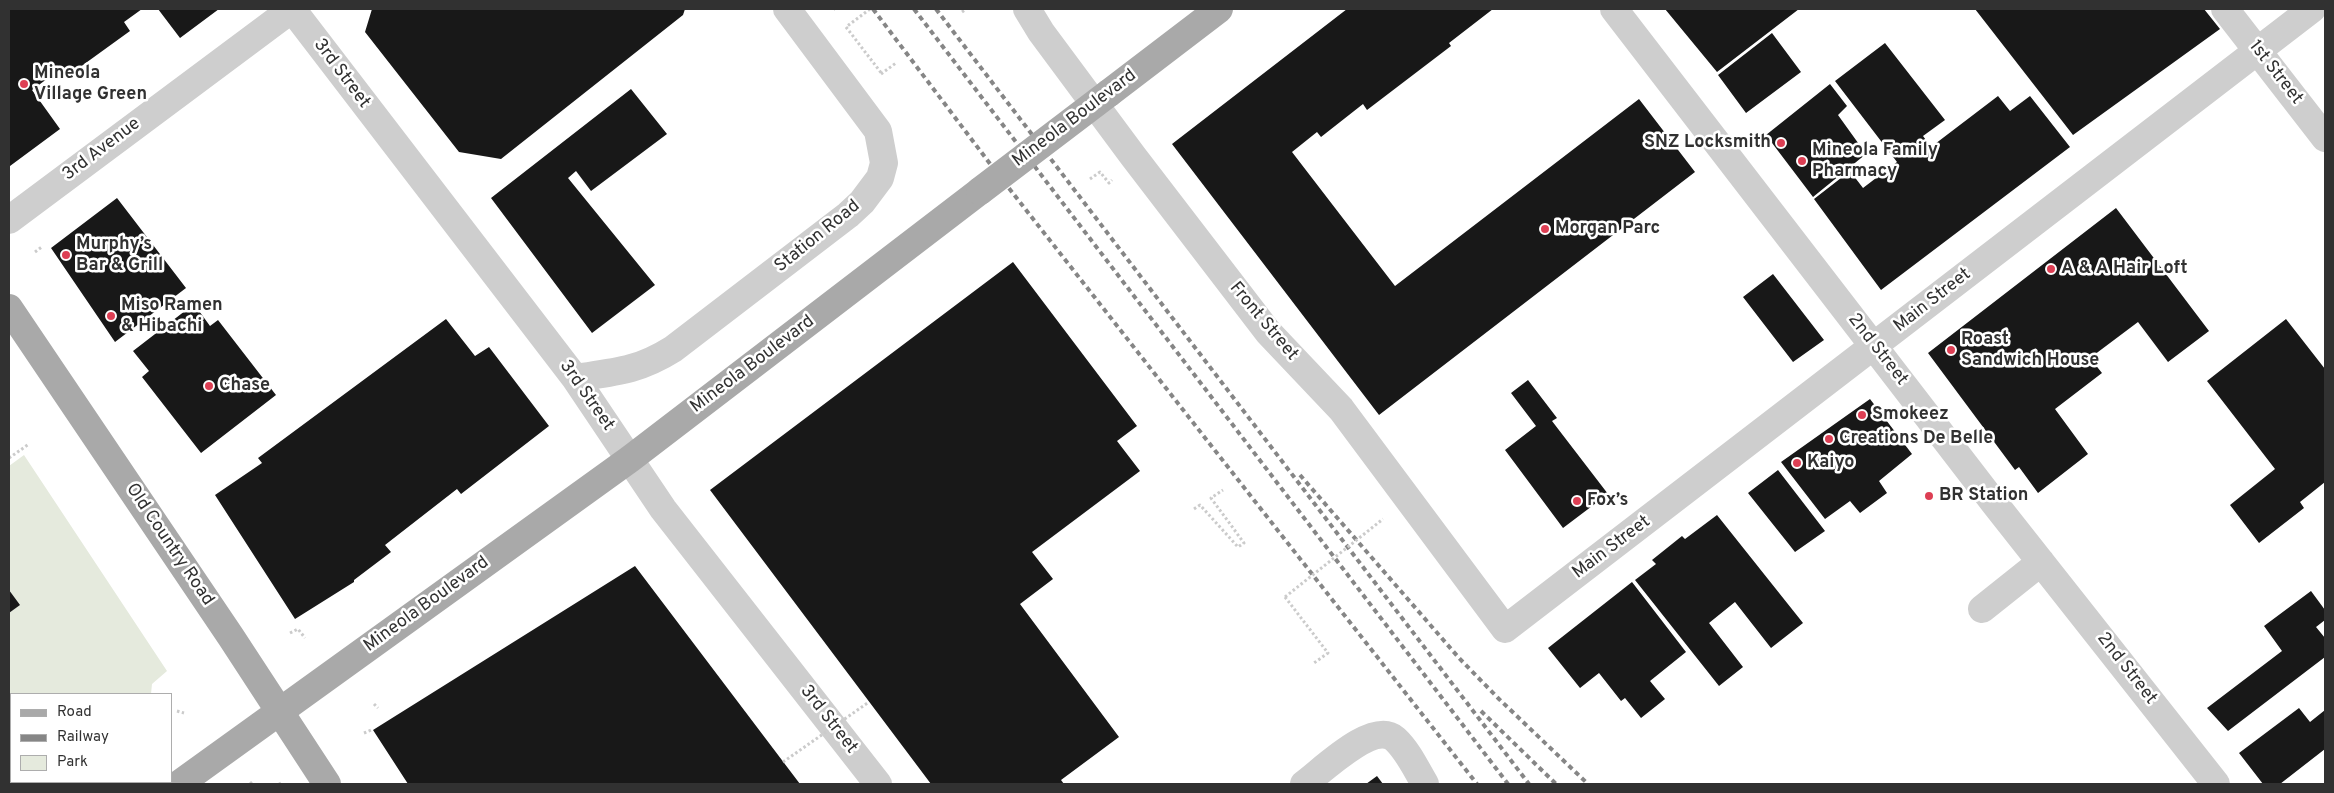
<!DOCTYPE html>
<html>
<head>
<meta charset="utf-8">
<style>
  body { margin:0 }
  #map { position:relative; width:2334px; height:793px; overflow:hidden; background:#fff; font-family:Overpass,sans-serif }
  canvas { display:block }
  .frame { position:absolute; inset:0; border:10px solid #313131; pointer-events:none }
  .legend { position:absolute; left:10px; top:693px; width:162px; height:90px; box-sizing:border-box; background:#fff; border:1px solid #adadad; margin:0; padding:6px 9px; list-style:none; font-size:15px; color:#313131 }
  .legend li { display:flex; align-items:center; gap:10px; height:25px }
  .legend b { width:25px; border:1px solid #adadad }
</style>
</head>
<body>
<div id="map">
<canvas width="2334" height="793"></canvas>
<div class="frame"></div>
<ul class="legend">
<li><b style="height:6px;background:#a9a9a9"></b>Road</li>
<li><b style="height:6px;background:#868686"></b>Railway</li>
<li><b style="height:14px;background:#e5eadd"></b>Park</li>
</ul>
</div>
<script>
const c = document.querySelector('canvas').getContext('2d');
c.lineJoin = 'round';
function fillPath(path, color) { c.fillStyle = color; c.fill(path, 'evenodd'); }
function stroke(path, color, width, dash) { c.strokeStyle = color; c.lineWidth = width; c.lineCap = dash ? 'butt' : 'round'; c.setLineDash(dash || []); c.stroke(path); }
function write(font, color, halo, rows, align = 'center') {
  c.font = font + ' Overpass,sans-serif'; c.lineWidth = 5; c.setLineDash([]); c.textBaseline = 'middle'; c.strokeStyle = halo; c.fillStyle = color; for (const [text, x, y, turn = 0] of rows) {
    c.save(); c.translate(x, y); c.rotate((+turn || 0) * Math.PI / 180); c.textAlign = isNaN(turn) ? turn : align; if (halo) c.strokeText(text, 0, 0); c.fillText(text, 0, 0); c.restore();
  }
}
const green = new Path2D(`
  M24,455l143,216 -15,13 -1,10h-140v88h61l-4,2h-59v-171l10,-8 -10,-15v-124z`);
const building = new Path2D(`
  M9,9h133l-18,13 6,9 -65,47 -6,-8 -27,20 28,39 -50,37z
  M158,9h61l-39,29z
  M372,9h313l-2,6 -182,144 -42,-7 -94,-120z
  M1347,9h146l-44,34 2,3 -84,64 -4,-6 -42,33 -4,-5 -25,20 103,134 244,-187 56,73 -316,243 -207,-271z
  M1665,9h134l-82,63z
  M1975,9h229l16,20 -147,106z
  M1772,33l29,39 -55,41 -28,-38z
  M1885,43l60,77 -22,16 8,11 67,-51 12,15 20,-15 40,51 -189,143 -67,-91 36,-28 13,17 34,-26 -62,-81z
  M1830,84l17,22 -9,9 28,39 -53,43 -47,-62z
  M631,89l36,45 -76,57 -15,-20 -8,7 87,107 -63,48 -101,-135z
  M117,198l69,90 -71,54 -64,-94z
  M2116,208l93,123 -41,31 -30,-40 -48,36 12,15 -47,36 33,45 -50,39 -19,-26 -4,3 -87,-117z
  M1013,262l124,164 -20,15 23,30 -108,81 21,27 -33,25 99,133 -58,43 3,4h-133l-221,-294z
  M1773,274l51,66 -31,22 -50,-65z
  M194,304l16,22 8,-6 58,75 -75,58 -59,-76 7,-6 -16,-20z
  M446,319l29,37 14,-9 60,79 -88,68 -4,-5 -72,56 6,7 -37,28v2l-59,37 -80,-124 47,-32 -4,-5z
  M2286,319l39,50v113l-25,20 4,6 -45,35 -29,-38 45,-36 -68,-88z
  M1528,380l29,38 -5,3 56,73 -45,34 -58,-78 31,-24 -25,-33z
  M1870,399l42,55 -33,27 8,12 -27,20 -10,-12 -25,18 -44,-57z
  M1778,470l47,61 -30,21 -47,-59z
  M1717,515l86,108 -32,25 -36,-46 -26,21 34,44 -24,19 -84,-106 21,-16 -4,-4 30,-24 3,3z
  M635,566l165,218h-392l-35,-54z
  M1632,582l54,70 -36,29 15,18 -24,19 -16,-20 -4,3 -22,-28 -19,15 -32,-40z
  M9,590l11,15 -11,8z
  M2311,591l14,19v10l-9,7 9,11v19l-97,74 -21,-23 75,-57 -18,-25z
  M2299,708l11,14 15,-12v39l-45,35h-17l-24,-31z
  M1377,776l6,8h-17z`);
const path = new Path2D(`
  M834,9h1
  M870,9l-24,18 36,47
  M962,12l4,-3
  M881,74l15,-11
  M1090,179l10,-7 9,11 3,-3
  M35,252l8,-6
  M9,458l20,-14
  M1194,509l6,-4 38,42 6,-4 -33,-45 12,-8
  M1285,597l43,56 -14,10
  M290,633l8,-4 7,9
  M374,704l4,4
  M177,711l7,2
  M364,733l7,-3
  M250,782l2,2
  M279,784l2,-1`);
const minor = new Path2D(`
  M292,9l283,369 88,131 215,275
  M1027,9l14,23 92,124 135,176 73,77 164,220 807,-620
  M1614,9l381,495 221,280
  M2225,9l100,129
  M9,220l283,-211
  M575,378c40,-6 63,-7 98,-29l175,-134 14,-13 18,-24 4,-15 -6,-32 -91,-122
  M1982,609l59,-47
  M1304,784c18,-13 69,-64 91,-45 13,12 21,30 30,45`);
const major = new Path2D(`
  M1109,93l110,-84
  M9,308l222,329 96,147
  M179,784l451,-325 350,-268`);
const rail = new Path2D(`
  M873,9l124,164 480,611
  M914,9l594,775
  M936,9l593,775
  M1300,475l159,183 40,41 89,85
  M1481,711l75,73`);
const pathBridge = new Path2D(`
  M1285,597l98,-78
  M783,762l86,-60`);
const majorBridge = new Path2D(`
  M980,191l129,-98`);
const markers = [
  [24,84,5,"#dd3f54"],
  [1781,143,5,"#dd3f54"],
  [1802,161,5,"#dd3f54"],
  [1545,229,5,"#dd3f54"],
  [66,255,5,"#dd3f54"],
  [2051,269,5,"#dd3f54"],
  [111,316,5,"#dd3f54"],
  [1951,350,5,"#dd3f54"],
  [209,386,5,"#dd3f54"],
  [1862,415,5,"#dd3f54"],
  [1829,439,5,"#dd3f54"],
  [1797,463,5,"#dd3f54"],
  [1929,496,5,"#dd3f54"],
  [1577,501,5,"#dd3f54"]
];
const streetNames = [
  ["1st Street",2275,73,52],
  ["3rd Street",341,74,53],
  ["Mineola Boulevard",1075,119,-37],
  ["3rd Avenue",102,150,-37],
  ["Station Road",818,237,-39],
  ["Main Street",1933,301,-38],
  ["Front Street",1263,322,50],
  ["2nd Street",1877,350,52],
  ["Mineola Boulevard",753,365,-37],
  ["3rd Street",586,396,55],
  ["Old Country Road",169,545,56],
  ["Main Street",1612,548,-37],
  ["Mineola Boulevard",427,605,-36],
  ["2nd Street",2126,669,52],
  ["3rd Street",828,720,52]
];
const poiNames = [
  ["Mineola",34,74],
  ["Village Green",34,95],
  ["SNZ Locksmith",1771,143,"right"],
  ["Mineola Family",1812,151],
  ["Pharmacy",1812,172],
  ["Morgan Parc",1555,229],
  ["Murphy’s",76,245],
  ["Bar & Grill",76,266],
  ["A & A Hair Loft",2061,269],
  ["Miso Ramen",121,306],
  ["& Hibachi",121,327],
  ["Roast",1961,340],
  ["Sandwich House",1961,361],
  ["Chase",219,386],
  ["Smokeez",1872,415],
  ["Creations De Belle",1839,439],
  ["Kaiyo",1807,463],
  ["BR Station",1939,496],
  ["Fox’s",1587,501]
];
fillPath(green, '#e5eadd');
fillPath(building, '#181818');
stroke(path, '#cbcbcb', 3, [2.5, 2.5]);
stroke(minor, '#cecece', 28);
stroke(major, '#a9a9a9', 28);
stroke(rail, '#868686', 4, [5, 4]);
stroke(pathBridge, '#cbcbcb', 3, [2.5, 2.5]);
stroke(majorBridge, '#a9a9a9', 28);
for (const [x, y, r, color] of markers) { const dot = new Path2D(); dot.arc(x, y, r, 0, 2 * Math.PI); c.fillStyle = color; c.fill(dot); stroke(dot, '#fff', 2); }
write('18px', '#313131', '#fff', streetNames);
write('bold 18px', '#313131', '#fff', poiNames, 'left');
</script>
</body>
</html>
